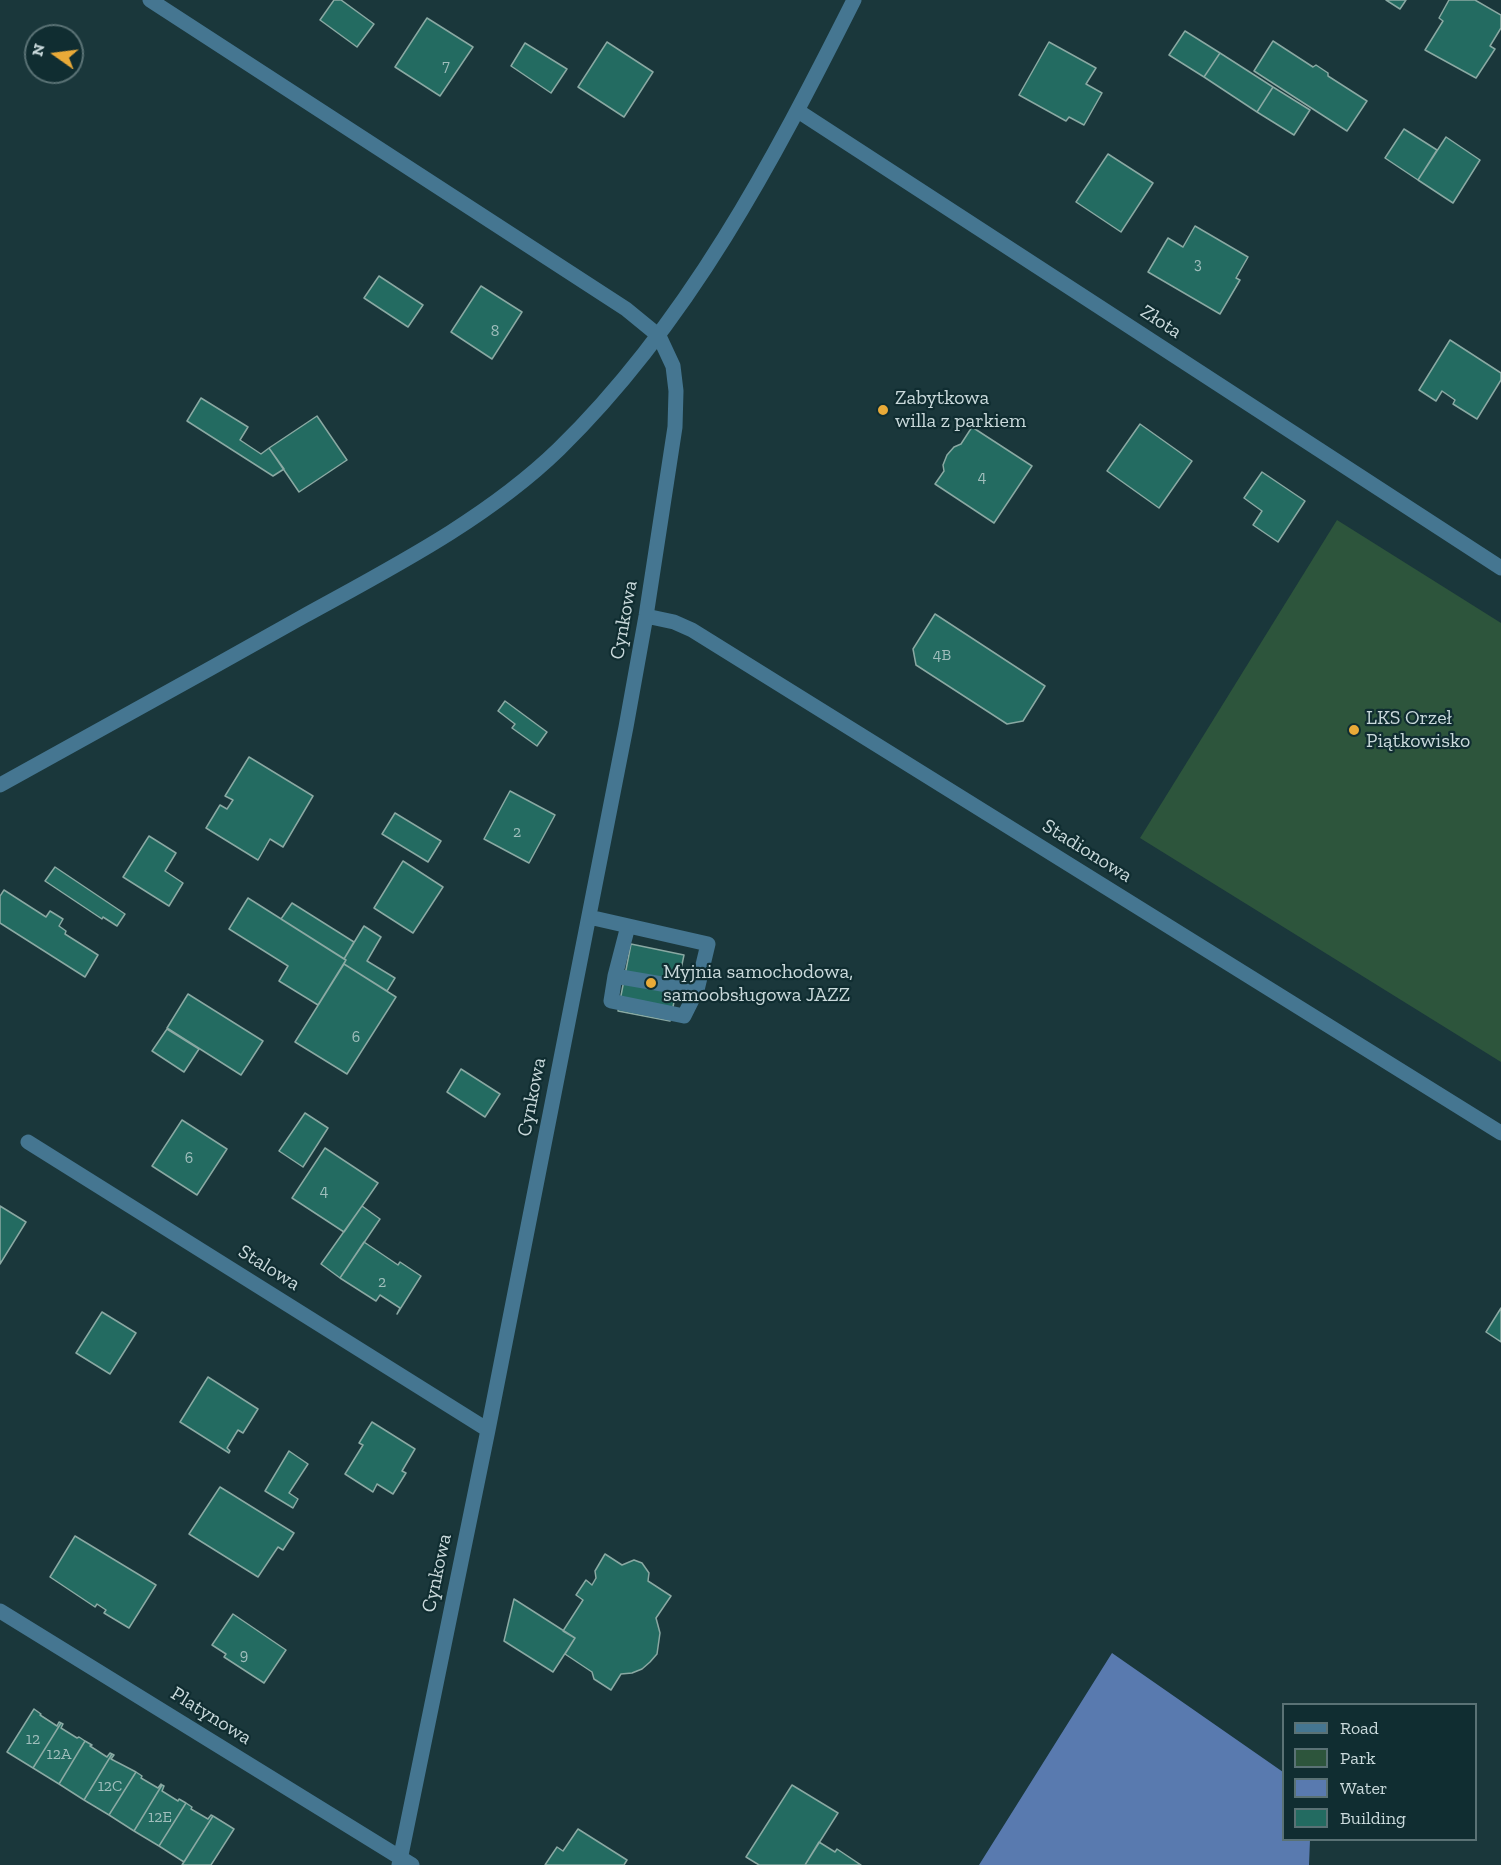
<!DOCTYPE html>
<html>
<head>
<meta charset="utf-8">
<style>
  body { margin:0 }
  #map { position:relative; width:1501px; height:1865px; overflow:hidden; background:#1a373b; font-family:"Zilla Slab",serif }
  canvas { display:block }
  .legend { position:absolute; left:1282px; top:1703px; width:195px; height:138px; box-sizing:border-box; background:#102d31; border:2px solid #5a7275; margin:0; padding:8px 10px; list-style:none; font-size:18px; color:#c9d9db }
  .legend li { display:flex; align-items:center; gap:12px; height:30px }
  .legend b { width:30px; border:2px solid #5a7275 }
  .north { position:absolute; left:24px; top:24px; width:60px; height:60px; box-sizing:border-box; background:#102d31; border:2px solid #5a7275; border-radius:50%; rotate:284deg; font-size:16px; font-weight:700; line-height:24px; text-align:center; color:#c9d9db }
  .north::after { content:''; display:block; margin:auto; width:21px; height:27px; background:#e9aa38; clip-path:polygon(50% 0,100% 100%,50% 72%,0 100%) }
</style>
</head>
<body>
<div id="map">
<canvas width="1501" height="1865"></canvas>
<ul class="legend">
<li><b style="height:8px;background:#457691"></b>Road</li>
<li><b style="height:16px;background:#2d553c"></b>Park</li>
<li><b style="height:16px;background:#597aaf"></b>Water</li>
<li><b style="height:16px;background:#236b61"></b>Building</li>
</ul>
<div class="north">N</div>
</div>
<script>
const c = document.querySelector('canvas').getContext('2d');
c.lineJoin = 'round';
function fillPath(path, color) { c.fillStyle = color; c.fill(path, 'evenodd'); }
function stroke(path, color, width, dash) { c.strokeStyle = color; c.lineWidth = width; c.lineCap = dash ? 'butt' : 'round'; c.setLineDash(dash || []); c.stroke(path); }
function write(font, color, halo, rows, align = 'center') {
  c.font = font + ' "Zilla Slab",serif'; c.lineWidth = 4.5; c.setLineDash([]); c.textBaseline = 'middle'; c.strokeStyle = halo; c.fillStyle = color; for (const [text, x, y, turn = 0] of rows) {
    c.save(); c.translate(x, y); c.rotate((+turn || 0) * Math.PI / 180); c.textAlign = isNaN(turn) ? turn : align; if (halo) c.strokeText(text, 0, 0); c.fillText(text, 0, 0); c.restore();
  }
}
const green = new Path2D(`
  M1337,520l164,103v439l-361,-224z`);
const water = new Path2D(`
  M1112,1653l171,119 1,68h26l-1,25h-330z`);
const building = new Path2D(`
  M334,0h7l33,24 -17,23 -37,-27z
  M1386,0h20l-6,9z
  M1449,0h26l26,15v13l-11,18 5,3 -19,29 -51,-28 18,-29 -4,-3z
  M427,18l46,29 -33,49 -45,-29z
  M1185,31l35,22 -16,24 -35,-22z
  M1273,41l40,26 3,-2 12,8v3l39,25 -20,30 -93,-60z
  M607,42l46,30 -29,45 -46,-30z
  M1049,42l47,26 -10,16 16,9 -18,32 -15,-8 -3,4 -47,-26z
  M525,43l42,26 -16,24 -40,-27z
  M1220,53l53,34 -16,25 -53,-35z
  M1273,87l37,23 -16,25 -37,-23z
  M1404,129l33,21 -19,30 -33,-22z
  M1446,137l34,23 -27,43 -35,-23z
  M1108,154l45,29 -32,49 -45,-30z
  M1195,226l53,31 -12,21 4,2 -20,34 -72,-42 20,-34 15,9z
  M379,276l44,29 -15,22 -44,-29z
  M481,286l41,26 -30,47 -41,-27z
  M1450,340l51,33v7l-24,39 -24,-15 2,-4 -13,-9 -6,10 -17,-11z
  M201,398l47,29 -8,13 21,14 8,-6 15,21 -11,7 -86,-55z
  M317,416l30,44 -48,32 -30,-44z
  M1140,424l52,37 -33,47 -52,-37z
  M972,427l60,39 -38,57 -59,-39 9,-13 -1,-6 4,-10 7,-8 7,-3z
  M1262,472l43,29 -27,41 -25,-17 9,-14 -18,-13z
  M935,614l110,72 -22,35 -16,3 -91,-59 -3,-16z
  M505,701l42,31 -10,14 -25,-18 3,-4 -17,-13z
  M249,757l64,39 -30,51 -13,-8 -12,21 -52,-32 14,-23 7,4 6,-9 -8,-4z
  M510,791l45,24 -26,48 -45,-24z
  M395,813l46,28 -13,21 -46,-28z
  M149,836l27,17 -11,18 18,12 -14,23 -46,-29z
  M403,861l40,26 -30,46 -39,-25z
  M55,867l70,47 -8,12 -14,-9 -1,2 -57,-38z
  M4,890l42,27 4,-6 13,8 -4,7 7,5 -1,3 33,21 -13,22 -85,-54v-27z
  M248,898l98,62 -28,45 -39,-24 9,-15 -59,-37z
  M292,903l62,39 -10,17 -63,-40z
  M364,926l17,11 -14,24 28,17 -8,13 -43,-27 2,-4 -2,-1z
  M631,944l53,11 -14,66 -52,-10z
  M344,964l52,33 -49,77 -52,-32z
  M188,994l75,47 -22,34 -74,-47z
  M167,1029l32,20 -15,23 -32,-21z
  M461,1069l39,25 -15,23 -38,-25z
  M305,1113l23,15 -25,39 -24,-16z
  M182,1120l45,29 -30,46 -45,-29z
  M325,1148l53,35 -34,49 -52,-34z
  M0,1206l26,16 -26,42z
  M362,1206l18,13 -40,59 -19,-14z
  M364,1242l34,23 2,-3 21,14 -24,38 3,-6 -20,-13 -4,6 -36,-23z
  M1501,1308v34l-15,-10z
  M102,1312l34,21 -26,41 -34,-21z
  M208,1377l50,32 -15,24 -5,-3 -11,18 3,3 -1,2 -49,-31z
  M372,1422l43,27 -13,22 4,2 -13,21 -16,-10 -4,8 -28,-18 18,-29 -4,-2z
  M289,1451l19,13 -19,29 9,6 -5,9 -28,-17z
  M220,1487l74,46 -11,17 -5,-3 -20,30 -69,-43z
  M75,1536l81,49 -27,43 -25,-15 2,-3 -9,-6 -2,3 -45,-30z
  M605,1554l17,11 12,-5 8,3 7,10 -1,8 23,15 -15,22 4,15 -3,21 -7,8 -8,7 -10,4 -11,1 -10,16 -17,-11 -2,-7 -27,-18 10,-16 -12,-7 20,-31 -7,-5 10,-15 6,5 4,-7 -1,-7z
  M514,1599l61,39 -22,34 -49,-31z
  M233,1614l53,36 -22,33 -40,-26 2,-3 -14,-9z
  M34,1709l7,5 -1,1 17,11 2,-4 2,1 -28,45 -26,-16z
  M61,1723l2,1 -2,4 16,10 2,-1 6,4 -26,43 -26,-16z
  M85,1741l7,4 -2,1 17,11 3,-4 2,1 -28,46 -25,-16z
  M112,1754l2,1 -3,4 25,13 -27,43 -25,-15z
  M136,1772l6,4 -1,2 17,10 3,-4 1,1 -28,46 -25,-16z
  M162,1785l2,1 -2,5 16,10 1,-2 7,4 -27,43 -25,-15z
  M792,1785l46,28 -33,52h-46l-13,-8z
  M186,1803l6,4 -1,2 17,10 3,-4 2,1 -29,46 -25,-16z
  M213,1816l21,13 -23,36h-29z
  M578,1829l49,31 -3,5h-79l12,-18 6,4z
  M819,1842l16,10 2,-3 24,16h-56z`);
const minor = new Path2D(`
  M150,0l476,309 33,27 14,30 3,25 -1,36 -29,189 -20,111 -138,703 -89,435
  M798,111l703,457
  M646,616l28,6 18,8 809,503
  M0,785c101,-56 203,-112 304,-169 87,-48 183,-97 255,-167 130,-127 214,-288 295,-449
  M589,917l119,27 -11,46 -82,-14 13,-50
  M615,976l-4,25 73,15 13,-26
  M28,1142l460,288
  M0,1611l412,254`);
const markers = [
  [883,410,6,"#e9aa38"],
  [1354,730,6,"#e9aa38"],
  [651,983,6,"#e9aa38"]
];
const numberNames = [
  ["7",446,66],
  ["3",1198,264],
  ["8",495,331],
  ["4",982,477],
  ["4B",942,655],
  ["2",517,832],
  ["6",356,1037],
  ["6",189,1158],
  ["4",324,1191],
  ["2",382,1282],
  ["9",244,1655],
  ["12",33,1739],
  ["12A",59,1754],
  ["12C",110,1786],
  ["12E",160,1817]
];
const streetNames = [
  ["Złota",1161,322,33],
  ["Cynkowa",624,620,-80],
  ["Stadionowa",1087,851,32],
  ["Cynkowa",532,1097,-79],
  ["Stalowa",269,1268,32],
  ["Cynkowa",437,1573,-78],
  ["Platynowa",211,1716,32]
];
const poiNames = [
  ["Zabytkowa",895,398],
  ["willa z parkiem",895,421],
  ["LKS Orzeł",1366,718],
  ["Piątkowisko",1366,741],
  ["Myjnia samochodowa,",663,972],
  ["samoobsługowa JAZZ",663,995]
];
fillPath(green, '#2d553c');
fillPath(water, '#597aaf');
fillPath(building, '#236b61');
stroke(building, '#8aa9a3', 1.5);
stroke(minor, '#457691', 15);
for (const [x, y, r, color] of markers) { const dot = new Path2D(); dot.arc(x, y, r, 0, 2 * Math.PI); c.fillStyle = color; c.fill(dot); stroke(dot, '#102d31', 2); }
write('16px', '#a0bebc', null, numberNames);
write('20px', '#c9d9db', '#102d31', streetNames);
write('20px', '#c9d9db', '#102d31', poiNames, 'left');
</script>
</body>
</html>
